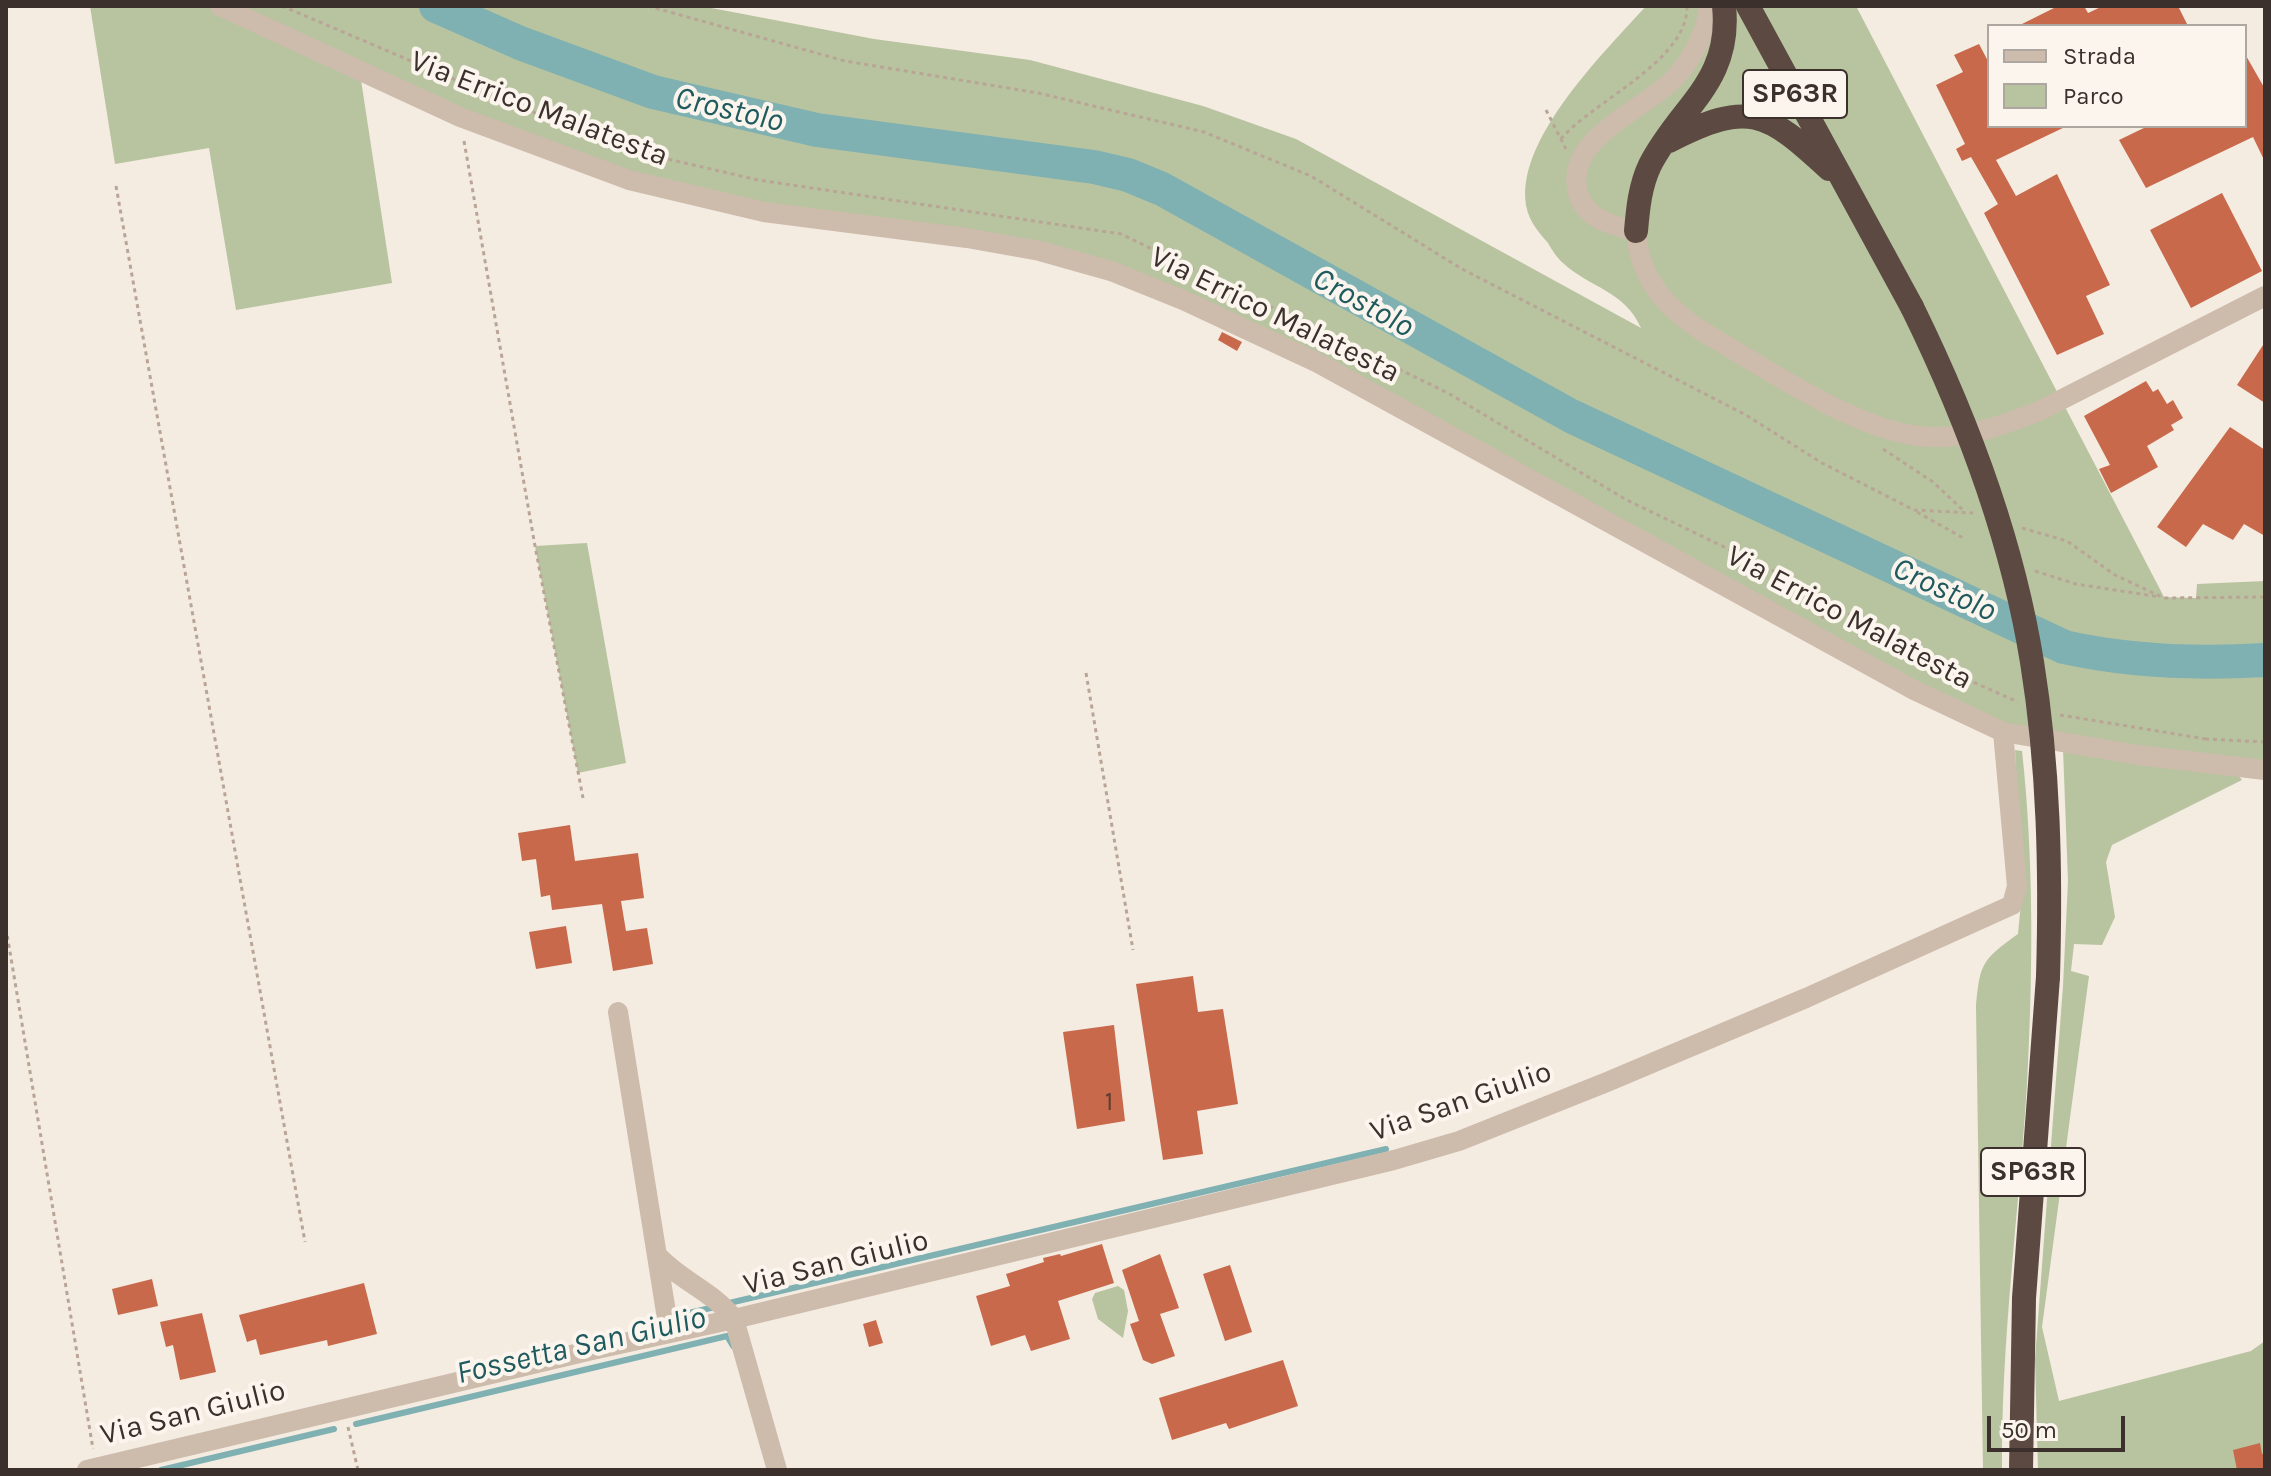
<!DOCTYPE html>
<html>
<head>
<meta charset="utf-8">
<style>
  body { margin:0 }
  #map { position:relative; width:2271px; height:1476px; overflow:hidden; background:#f4ebe1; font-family:Karla,sans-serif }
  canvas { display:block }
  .frame { position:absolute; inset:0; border:8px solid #3b302b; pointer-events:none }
  .legend { position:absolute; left:1987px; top:24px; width:260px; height:104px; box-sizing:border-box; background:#fbf5ee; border:2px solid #aea6a0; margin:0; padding:10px 14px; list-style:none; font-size:24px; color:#3b302b }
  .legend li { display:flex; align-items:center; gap:16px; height:40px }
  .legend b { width:40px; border:2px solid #aea6a0 }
  .scale { position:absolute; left:1987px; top:1416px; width:138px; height:36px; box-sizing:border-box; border:4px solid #3b302b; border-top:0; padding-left:10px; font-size:24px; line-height:28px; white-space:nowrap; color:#3b302b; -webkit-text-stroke:6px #fbf5ee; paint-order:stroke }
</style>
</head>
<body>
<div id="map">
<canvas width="2271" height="1476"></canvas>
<div class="frame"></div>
<ul class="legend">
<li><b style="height:10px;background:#cdbbac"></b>Strada</li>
<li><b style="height:22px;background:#b8c4a0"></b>Parco</li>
</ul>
<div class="scale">50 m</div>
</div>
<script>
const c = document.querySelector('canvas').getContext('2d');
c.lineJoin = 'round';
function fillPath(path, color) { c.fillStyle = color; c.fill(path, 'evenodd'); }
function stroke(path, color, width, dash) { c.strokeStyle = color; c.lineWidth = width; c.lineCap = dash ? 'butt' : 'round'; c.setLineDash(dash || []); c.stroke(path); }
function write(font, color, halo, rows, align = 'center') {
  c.font = font + ' Karla,sans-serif'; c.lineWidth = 8; c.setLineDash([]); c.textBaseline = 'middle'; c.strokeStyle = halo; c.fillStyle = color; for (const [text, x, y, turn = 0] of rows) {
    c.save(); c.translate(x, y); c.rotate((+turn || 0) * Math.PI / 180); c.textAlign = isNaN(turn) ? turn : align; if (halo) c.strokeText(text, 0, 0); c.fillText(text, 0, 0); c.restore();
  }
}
const green = new Path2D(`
  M90,6h611l173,33 156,21 173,46 93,33 345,189c-16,-37 -51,-40 -78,-65 -6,-5 -11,-13 -15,-20 -6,-7 -14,-16 -18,-25 -28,-67 76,-167 116,-212h210l308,591 32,1 1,-14 68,-3v184l-254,-34 -361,-189 -542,-277 -271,-45 -228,-50 -250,-103 33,216 -156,27 -27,-162 -94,16z
  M587,543l39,220 -48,10 -43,-227z
  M2063,749l171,21 8,10 -130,65 -6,17 9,55 -13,28 -28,-1 -3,27 18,5 -47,351 17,74 192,-50 14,-10v129h-227l-3,-111 28,-373 5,-105z
  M2015,750l7,1c12,109 11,223 5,333 -8,129 -26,256 -25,386h-19l-7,-463c4,-44 6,-47 42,-73l4,-42z
  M1118,1286l6,4 4,21 -5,27 -25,-19 -6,-20 3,-6z`);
const stream = new Path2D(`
  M725,1304l661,-155
  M671,1317l44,-10
  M356,1424l371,-88 6,10
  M161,1470l173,-41`);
const river = new Path2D(`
  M436,6l84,37 133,49 164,38 277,37 34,8 34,14 409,227 493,231c67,15 133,17 201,13`);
const building = new Path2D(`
  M2058,6h26l4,7 15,-7h75l10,20h-170z
  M1979,44l10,19v63h78l-71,34 20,36 41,-22 53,111 -24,11 18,38 -47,21 -73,-142 14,-9 -27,-47 -9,4 -6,-12 9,-5 -29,-59 27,-13 -9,-17z
  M2245,54l20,35v73l-12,-25 -107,51 -27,-48 29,-14h97z
  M2222,193l40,78 -71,37 -41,-78z
  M1222,332l20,10 -5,9 -19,-11z
  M2265,342v61l-28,-18z
  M2146,381l7,11 5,-3 9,15 6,-4 10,18 -12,7 3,5 -27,16 11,21 -47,26 -12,-24 11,-4 -26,-49z
  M2230,427l35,23v86l-21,-12 -11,16 -30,-16 -17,23 -29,-20z
  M570,825l5,36 63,-8 6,45 -23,3 5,30 21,-3 6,36 -40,7 -11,-67 -50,6 -2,-15 -9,2 -5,-38 -14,2 -4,-28z
  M566,926l6,37 -36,6 -7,-37z
  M1193,976l5,36 25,-3 15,95 -41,7 6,43 -40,6 -27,-176z
  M1114,1025l11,96 -48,8 -14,-97z
  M1102,1244l12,39 -56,18 12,38 -39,12 -6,-16 -34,11 -15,-50 34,-10 -4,-12 38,-12 -1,-4 17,-4 1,2z
  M1160,1254l19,54 -19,6 15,42 -23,8 -9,-4 -13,-36 9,-3 -17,-51z
  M1230,1265l22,67 -27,9 -22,-67z
  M152,1279l6,27 -40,9 -6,-26z
  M364,1283l13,51 -49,12 -1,-6 -67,15 -4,-16 -9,3 -8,-27z
  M202,1313l14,59 -36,8 -7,-35 -7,2 -6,-25z
  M876,1320l7,23 -14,4 -6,-23z
  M1283,1360l15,46 -69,23 -3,-6 -54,17 -13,-42z
  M2260,1443l2,11 3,-1v17h-28l-4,-20z`);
const path = new Path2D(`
  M282,6l235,100 125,47 116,27 363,54 327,159 177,106 192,93 82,57 119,53
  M648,6l197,55 193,32 166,39 107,44 151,93 284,146 76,48 92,47 59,3
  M1546,110l20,39
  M1561,139c32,-38 127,-78 126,-133
  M464,141l71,405 48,252
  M116,186l189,1056
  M1883,449l50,33 32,30
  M1917,512l48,27
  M2022,528l45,13 48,34 49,23 101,-1
  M2035,571l41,13 84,13
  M1817,592l6,27
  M1086,673l47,277
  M2060,715l146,24
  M2205,739l60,3
  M6,928l87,521
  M348,1427l10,43`);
const minor = new Path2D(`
  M220,6l240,111 169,63 135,32 203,26 73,13 71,20 72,29 135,63 596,327 89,42 135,23 127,15
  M1708,6c1,24 -17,54 -33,72 -30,32 -112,60 -97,115 7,26 35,33 58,38 3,48 30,77 69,102 61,35 157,103 227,104 37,1 74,-13 107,-26l226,-115
  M618,1012l51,319
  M657,1255c23,26 56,36 77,64l43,151
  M87,1470l505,-120 142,-31 660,-159 65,-19 148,-59 199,-84 206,-93 5,-19 -14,-154`);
const highway = new Path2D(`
  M1748,6l164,301
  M1669,141c80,-41 97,-30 160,28
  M1636,231c2,-23 4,-45 14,-66 30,-59 82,-83 74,-159
  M2021,1470l3,-172 24,-321`);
const highwayBridge = new Path2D(`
  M1912,307c55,112 100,231 120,355 17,105 19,210 16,315`);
const numberNames = [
  ["1",1109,1103]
];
const shields = [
  [1795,94,104],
  [2033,1172,104]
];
const shieldNames = [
  ["SP63R",1795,94],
  ["SP63R",2033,1172]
];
const streetNames = [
  ["Via Errico Malatesta",539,109,21],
  ["Via Errico Malatesta",1275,315,26],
  ["Via Errico Malatesta",1849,618,28],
  ["Via San Giulio",1461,1102,-19],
  ["Via San Giulio",836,1263,-14],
  ["Via San Giulio",193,1413,-14]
];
const waterNames = [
  ["Crostolo",729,110,13],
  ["Crostolo",1363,303,29],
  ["Crostolo",1944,590,25],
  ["Fossetta San Giulio",581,1346,-13]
];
fillPath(green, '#b8c4a0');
stroke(stream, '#7fb0b2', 6);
stroke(river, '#7fb0b2', 34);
fillPath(building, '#c8694b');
stroke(path, '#b9a596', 3, [4, 4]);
stroke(minor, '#cdbbac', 20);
stroke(highway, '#5c4a42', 24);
stroke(highwayBridge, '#5c4a42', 24);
write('26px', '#5e3e33', null, numberNames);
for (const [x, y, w] of shields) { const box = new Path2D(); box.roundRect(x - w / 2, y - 24, w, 48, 6); c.fillStyle = '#fbf5ee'; c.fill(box); stroke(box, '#3b302b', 2); }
write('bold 28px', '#3b302b', null, shieldNames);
write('30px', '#3b302b', '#fbf5ee', streetNames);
write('italic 32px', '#1f5a5e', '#fbf5ee', waterNames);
</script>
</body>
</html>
